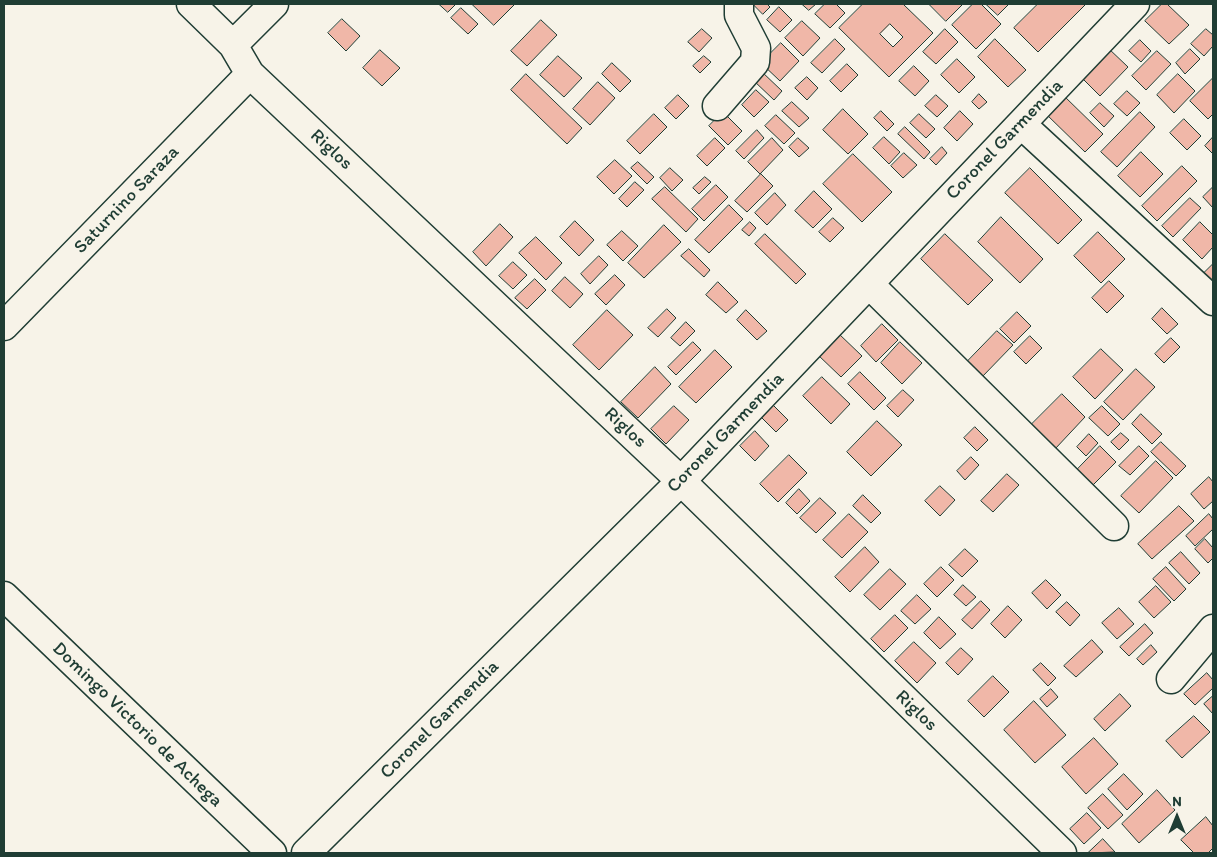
<!DOCTYPE html>
<html>
<head>
<meta charset="utf-8">
<style>
  body { margin:0 }
  #map { position:relative; width:1217px; height:857px; overflow:hidden; background:#f7f3e8; font-family:Itim,sans-serif }
  canvas { display:block }
  .frame { position:absolute; inset:0; border:5px solid #1f3d34; pointer-events:none }
  .north { position:absolute; left:1152px; top:792px; width:50px; height:50px; -webkit-text-stroke:4px #f7f3e8; paint-order:stroke; rotate:0deg; font-size:14px; font-weight:700; line-height:20px; text-align:center; color:#1f3d34 }
  .north::after { content:''; display:block; margin:auto; width:18px; height:22px; background:#1f3d34; clip-path:polygon(50% 0,100% 100%,50% 72%,0 100%) }
</style>
</head>
<body>
<div id="map">
<canvas width="1217" height="857"></canvas>
<div class="frame"></div>
<div class="north">N</div>
</div>
<script>
const c = document.querySelector('canvas').getContext('2d');
c.lineJoin = 'round';
function fillPath(path, color) { c.fillStyle = color; c.fill(path, 'evenodd'); }
function stroke(path, color, width, dash) { c.strokeStyle = color; c.lineWidth = width; c.lineCap = dash ? 'butt' : 'round'; c.setLineDash(dash || []); c.stroke(path); }
function write(font, color, halo, rows, align = 'center') {
  c.font = font + ' Itim,sans-serif'; c.lineWidth = 5; c.setLineDash([]); c.textBaseline = 'middle'; c.strokeStyle = halo; c.fillStyle = color; for (const [text, x, y, turn = 0] of rows) {
    c.save(); c.translate(x, y); c.rotate((+turn || 0) * Math.PI / 180); c.textAlign = isNaN(turn) ? turn : align; if (halo) c.strokeText(text, 0, 0); c.fillText(text, 0, 0); c.restore();
  }
}
const building = new Path2D(`
  M439,4h17l-8,8z
  M472,4h43l-21,21z
  M753,4h14l3,3 -7,7z
  M802,4h14l-7,6z
  M825,4h11l9,9 -15,15 -15,-14z
  M863,4h40l30,29 -44,44 -50,-49zM890,24l13,13 -10,10 -13,-13z
  M929,4h34l-17,17z
  M973,4h8l20,20 -25,25 -24,-24z
  M986,4h23l-11,11z
  M1038,4h48l-48,48 -24,-24z
  M1162,4h5l22,21 -20,19 -24,-23z
  M779,7l13,13 -12,12 -13,-12z
  M461,8l17,16 -10,10 -17,-16z
  M342,19l18,17 -14,15 -18,-18z
  M541,20l16,15 -30,31 -16,-15z
  M802,21l18,17 -17,18 -18,-18z
  M702,29l10,9 -13,14 -11,-10z
  M945,29l13,13 -22,22 -13,-12z
  M1206,29l7,6v11l-9,10 -13,-12z
  M835,39l10,10 -23,24 -11,-10z
  M995,39l31,31 -18,17 -30,-30z
  M1140,40l11,11 -10,11 -12,-11z
  M781,43l18,18 -19,20 -19,-18z
  M1107,47l21,20 -28,29 -21,-21z
  M1190,49l10,10 -15,15 -9,-11z
  M380,50l20,18 -18,18 -19,-18z
  M1157,51l14,13 -25,26 -14,-14z
  M558,56l24,22 -18,19 -24,-22z
  M704,56l7,6 -11,11 -7,-7z
  M957,59l18,18 -16,16 -18,-18z
  M612,63l19,18 -11,11 -18,-18z
  M847,64l11,11 -17,17 -11,-11z
  M914,66l15,15 -14,15 -16,-15z
  M761,71l21,20 -8,9 -21,-20z
  M526,74l56,54 -15,16 -56,-54z
  M1178,74l17,17 -21,22 -17,-18z
  M807,77l11,11 -11,12 -12,-12z
  M1213,78v36l-5,5 -18,-18z
  M598,82l17,16 -25,27 -17,-16z
  M756,90l13,12 -15,15 -12,-12z
  M1127,91l13,12 -13,13 -13,-12z
  M979,94l8,8 -8,7 -7,-7z
  M678,95l11,11 -13,13 -11,-11z
  M936,95l12,11 -11,11 -12,-11z
  M1063,95l40,39 -18,18 -40,-39z
  M792,102l17,16 -10,9 -17,-16z
  M1100,103l14,13 -10,11 -14,-14z
  M843,109l25,25 -20,20 -25,-24z
  M881,111l13,13 -7,7 -13,-13z
  M960,111l13,13 -16,17 -13,-13z
  M723,112l19,19 -14,14 -19,-19z
  M1140,112l15,15 -38,40 -16,-15z
  M654,114l13,13 -27,27 -13,-13z
  M919,114l16,15 -9,9 -16,-15z
  M776,115l19,18 -11,11 -19,-18z
  M1184,119l17,17 -14,14 -17,-17z
  M905,127l25,25 -6,7 -26,-25z
  M757,130l7,8 -20,21 -8,-8z
  M884,137l16,15 -11,12 -16,-16z
  M1213,137v17l-8,-8z
  M715,138l10,10 -18,18 -10,-10z
  M772,138l11,12 -23,24 -12,-12z
  M798,138l11,10 -10,9 -10,-10z
  M942,147l5,6 -11,12 -6,-6z
  M1141,152l22,22 -23,23 -22,-21z
  M904,153l13,12 -14,13 -12,-12z
  M853,154l39,38 -30,30 -39,-38z
  M615,160l17,16 -18,18 -17,-17z
  M638,162l16,15 -7,7 -16,-16z
  M1182,166l15,15 -40,40 -15,-15z
  M670,168l13,12 -11,11 -12,-13z
  M1030,168l52,52 -24,24 -53,-51z
  M761,174l12,12 -26,26 -12,-11z
  M705,177l6,5 -12,12 -6,-6z
  M635,182l9,8 -17,17 -8,-8z
  M716,185l12,12 -24,24 -12,-12z
  M665,187l33,32 -12,13 -34,-33z
  M1213,187v21l-10,-11z
  M814,191l18,18 -19,19 -18,-17z
  M775,193l11,12 -19,20 -12,-12z
  M1190,198l11,10 -28,29 -11,-11z
  M729,205l14,14 -34,34 -14,-13z
  M1001,217l42,42 -23,24 -42,-41z
  M833,218l11,10 -14,14 -11,-10z
  M575,221l19,19 -15,16 -19,-19z
  M750,222l6,6 -7,8 -7,-6z
  M1200,222l13,13v12l-11,12 -19,-19z
  M500,224l13,13 -27,29 -13,-14z
  M664,225l17,17 -37,36 -16,-15z
  M622,231l16,15 -15,15 -16,-16z
  M1098,232l27,27 -24,24 -27,-27z
  M765,234l41,40 -10,10 -41,-40z
  M945,234l48,46 -25,25 -47,-46z
  M536,237l26,26 -16,17 -27,-27z
  M689,249l21,21 -6,7 -23,-21z
  M599,256l9,9 -18,19 -9,-10z
  M513,262l14,13 -14,14 -14,-13z
  M1213,264v26l-13,-13z
  M615,275l10,10 -19,20 -11,-11z
  M565,277l18,17 -13,14 -18,-17z
  M535,279l11,11 -19,19 -12,-11z
  M1109,281l15,15 -17,17 -15,-15z
  M718,282l20,20 -12,11 -20,-18z
  M1162,308l16,16 -11,10 -15,-15z
  M667,309l9,9 -18,19 -10,-9z
  M607,310l26,25 -34,35 -26,-25z
  M746,310l21,21 -10,9 -20,-20z
  M1017,312l14,14 -17,17 -14,-14z
  M686,322l9,9 -15,15 -9,-8z
  M882,324l16,16 -22,22 -15,-16z
  M997,331l16,14 -32,33 -15,-15z
  M838,333l24,23 -21,21 -24,-23z
  M1030,336l12,12 -16,16 -12,-12z
  M1171,338l9,9 -16,16 -9,-9z
  M693,342l8,8 -25,25 -8,-8z
  M900,342l22,21 -20,21 -21,-21z
  M1101,349l22,21 -28,29 -22,-22z
  M715,350l17,17 -36,36 -17,-16z
  M655,367l16,17 -33,34 -17,-16z
  M1136,369l19,18 -32,33 -19,-18z
  M860,372l26,26 -12,12 -26,-26z
  M822,377l28,27 -19,20 -28,-28z
  M903,390l11,10 -16,17 -11,-11z
  M1062,394l23,23 -30,32 -24,-24z
  M769,401l19,19 -12,12 -19,-19z
  M674,406l15,14 -23,24 -15,-15z
  M1102,406l18,18 -12,12 -19,-18z
  M1141,414l21,20 -10,10 -20,-20z
  M877,421l25,24 -31,31 -24,-24z
  M975,427l13,13 -11,11 -13,-13z
  M755,431l14,15 -14,15 -15,-15z
  M1121,433l8,7 -10,10 -8,-8z
  M1089,434l9,9 -12,13 -9,-9z
  M1161,442l25,24 -10,10 -25,-24z
  M1100,446l16,16 -26,26 -16,-15z
  M1139,446l10,10 -19,19 -11,-9z
  M789,455l18,18 -29,29 -18,-18z
  M971,457l8,8 -14,15 -8,-9z
  M1156,461l17,17 -34,35 -18,-17z
  M1007,474l12,11 -26,27 -12,-11z
  M1209,477l4,5v19l-9,8 -13,-15z
  M940,486l15,14 -15,16 -15,-15z
  M799,489l11,12 -13,13 -11,-11z
  M863,495l18,18 -10,10 -18,-17z
  M820,498l16,15 -20,20 -16,-15z
  M1179,506l15,15 -42,38 -14,-15z
  M849,514l19,18 -26,26 -19,-18z
  M1209,514l4,5v10l-18,17 -9,-10z
  M1205,539l8,9v10l-5,5 -13,-14z
  M865,547l14,15 -29,30 -15,-15z
  M965,549l13,12 -16,16 -13,-12z
  M1181,552l19,21 -11,11 -20,-21z
  M941,567l13,13 -17,17 -13,-13z
  M1166,567l20,22 -12,12 -21,-22z
  M890,569l16,15 -26,26 -16,-15z
  M1046,580l15,15 -14,14 -15,-16z
  M963,585l13,12 -10,9 -12,-11z
  M1156,586l15,16 -17,16 -15,-16z
  M917,595l14,14 -16,15 -14,-13z
  M981,601l9,9 -18,19 -10,-9z
  M1067,602l13,13 -10,11 -14,-14z
  M1008,606l14,14 -17,18 -14,-14z
  M1119,608l15,16 -17,15 -15,-16z
  M895,615l13,13 -24,24 -13,-13z
  M939,617l17,17 -16,15 -16,-16z
  M1145,624l8,9 -24,23 -9,-9z
  M1092,640l11,12 -27,25 -12,-11z
  M914,642l22,21 -19,20 -22,-22z
  M1151,645l6,7 -14,13 -6,-6z
  M961,648l12,11 -15,16 -12,-12z
  M1041,663l15,15 -8,8 -15,-16z
  M1207,673l6,7v8l-18,17 -11,-11z
  M993,676l16,16 -25,25 -16,-16z
  M1051,689l7,8 -11,10 -7,-8z
  M1120,694l11,12 -26,25 -11,-12z
  M1213,696v18l-9,-10z
  M1034,701l32,34 -31,28 -31,-33z
  M1194,716l16,16 -28,26 -16,-17z
  M1094,738l24,26 -32,30 -24,-27z
  M1124,774l19,20 -16,16 -19,-21z
  M1157,790l18,20 -36,33 -17,-19z
  M1103,794l20,21 -15,14 -20,-21z
  M1087,813l14,15 -17,16 -14,-15z
  M1206,817l7,9v22l-5,5h-14l-13,-13z
  M1103,839l12,13 -26,1h-1z`);
const minor = new Path2D(`
  M191,4l42,41 17,29 431,407 381,372
  M233,45l41,-41
  M717,106l38,-44 1,-14 -17,-33v-11
  M1021,124l192,177
  M869,284l245,242
  M4,326l246,-252
  M4,596l268,257
  M1171,679l42,-50
  M306,853l375,-372 454,-477`);
const streetNames = [
  ["Coronel Garmendia",1005,140,-46],
  ["Riglos",331,150,43],
  ["Saturnino Saraza",127,200,-46],
  ["Riglos",625,428,43],
  ["Coronel Garmendia",726,433,-46],
  ["Riglos",916,711,44],
  ["Coronel Garmendia",440,720,-45],
  ["Domingo Victorio de Achega",137,725,44]
];
fillPath(building, '#f0b7a8');
stroke(building, '#1f3d34', 1);
stroke(minor, '#1f3d34', 31);
stroke(minor, '#f7f3e8', 28);
write('19px', '#1f3d34', '#f7f3e8', streetNames);
</script>
</body>
</html>
